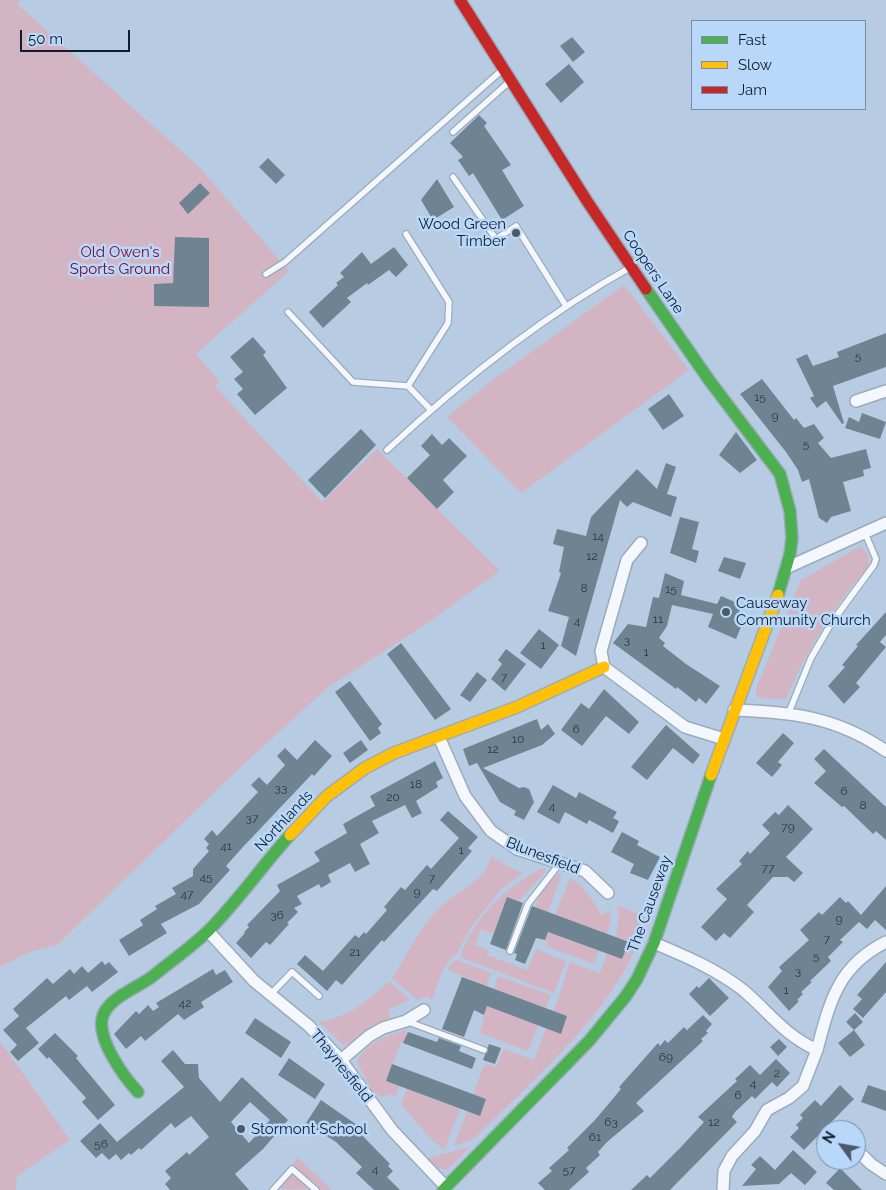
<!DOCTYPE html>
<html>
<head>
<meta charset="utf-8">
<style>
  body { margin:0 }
  #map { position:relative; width:886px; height:1190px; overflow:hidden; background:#b7cce2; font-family:Raleway,sans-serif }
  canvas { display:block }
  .legend { position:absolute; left:691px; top:20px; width:175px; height:90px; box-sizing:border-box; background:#b9d8f9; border:1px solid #758da7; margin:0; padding:6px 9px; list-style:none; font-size:15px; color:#0f1d2c }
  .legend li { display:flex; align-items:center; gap:10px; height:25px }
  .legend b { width:25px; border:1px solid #758da7 }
  .north { position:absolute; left:816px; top:1120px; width:50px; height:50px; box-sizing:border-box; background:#b9d8f9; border:1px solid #758da7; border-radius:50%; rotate:302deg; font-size:14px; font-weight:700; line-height:20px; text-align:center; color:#0f1d2c }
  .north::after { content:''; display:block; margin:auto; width:18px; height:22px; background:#4a5a6c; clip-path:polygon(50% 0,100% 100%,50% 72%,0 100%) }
  .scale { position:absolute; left:20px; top:30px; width:110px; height:22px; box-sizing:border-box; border:2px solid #0f1d2c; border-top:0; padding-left:6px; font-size:15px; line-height:18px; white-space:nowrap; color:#0f1d2c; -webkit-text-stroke:4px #b9d8f9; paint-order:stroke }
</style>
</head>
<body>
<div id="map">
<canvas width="886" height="1190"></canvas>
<ul class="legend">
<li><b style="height:6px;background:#4caf50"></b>Fast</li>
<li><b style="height:6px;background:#ffc107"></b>Slow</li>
<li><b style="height:6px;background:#c62828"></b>Jam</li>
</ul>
<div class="north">N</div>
<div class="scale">50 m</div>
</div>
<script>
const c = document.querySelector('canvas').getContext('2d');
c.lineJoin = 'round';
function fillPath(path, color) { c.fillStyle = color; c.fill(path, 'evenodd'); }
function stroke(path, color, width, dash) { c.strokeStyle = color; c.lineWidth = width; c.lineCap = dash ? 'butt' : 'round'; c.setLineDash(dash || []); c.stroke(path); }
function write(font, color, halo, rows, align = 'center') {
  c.font = font + ' Raleway,sans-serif'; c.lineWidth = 5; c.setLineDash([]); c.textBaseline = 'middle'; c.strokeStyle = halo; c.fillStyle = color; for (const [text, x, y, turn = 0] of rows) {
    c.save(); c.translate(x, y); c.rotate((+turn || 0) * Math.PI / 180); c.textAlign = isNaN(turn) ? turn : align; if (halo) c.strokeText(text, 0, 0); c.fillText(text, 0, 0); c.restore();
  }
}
const green = new Path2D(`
  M0,0h20l-3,4 182,163 90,104 -93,83 23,27 -4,5 107,116 55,-53 123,122 -77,55 -96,62 -97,89 -173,168 -27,7 -30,15z
  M624,285l65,85 -168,123 -74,-76 44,-36z
  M861,546l7,8 1,12c-36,40 -62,84 -83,133l-27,-1 -3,-3v-6l45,-109z
  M491,856l23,14 9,3 -22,16 -30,38 -15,28 -5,2 -10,17 -9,27 -4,-5 -11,4 -25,-22c17,-26 30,-55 54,-76 16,-13 41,-23 45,-46z
  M543,868h3l-1,4 -26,29 -12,-4 -14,37 -12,-5 -6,16 13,5 -1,5 40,15 9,-21 30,12 -12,32 -94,-36c16,-42 44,-69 83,-89z
  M560,873l2,1 -14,38 -13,-5 6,-18z
  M570,878c14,8 23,22 31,37l9,-5 1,10 -4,14 -52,-19z
  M617,905l31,13c-30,92 -108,154 -174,221l-20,7 13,-35 13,5 6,-17 -13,-5 10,-27 4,-3 9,3 8,-18 30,11 12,-32 15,5 6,-17 -13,-5 16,-49 30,11 7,-19 15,5 7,-17 -13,-5 3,-20z
  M548,932l51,19 -5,13 -48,-18 2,-4 -3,-2z
  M457,960l34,13 -5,13 -38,-16 4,-8z
  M498,976l53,19 -5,13 -52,-19z
  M389,981l21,19 -21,9 1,9 -17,7 -24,19 -6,1 -24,-23c29,-5 50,-21 70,-41z
  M487,1006l51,19 -10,26 -48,-18z
  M405,1030l3,2 -5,11 -2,-1 -15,39 13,5 -4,11 -3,-3 -10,3 -10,-6 -15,-29c8,-19 30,-26 48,-32z
  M0,1041l70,99 -53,36 -1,14h-16z
  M407,1089l53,20 -16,41 -14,-12 -29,-34z
  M470,1147l-23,23 -11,-2 -9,-10z
  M297,1157l35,33 -51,-1z`);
const building = new Path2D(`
  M572,37l13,15 -12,10 -13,-16z
  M569,64l15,18 -23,21 -16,-19z
  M479,115l8,8 -3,3 27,39 -9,5 22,36 -22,14 -29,-47 -4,3 -11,-16 5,-3 -13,-14z
  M268,158l17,17 -9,9 -17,-17z
  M437,179l17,28 -21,13 -12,-20z
  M200,183l10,10 -22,21 -9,-11z
  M175,237l34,1v69l-55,-1v-22l19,-1z
  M394,247l14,18 -12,12 -7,-7 -21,15 -1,-2 -20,15 4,4 -28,26 -14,-16 29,-27 -2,-2 8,-6 -4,-4 22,-21 9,12z
  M886,333v34l-53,19 11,37 -2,1 -16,-23 -9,7 -7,-10 4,-2 -18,-37 11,-5 6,12 26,-9 -2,-5z
  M253,337l13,15 -3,3 24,33 -32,27 -18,-21 6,-5 -9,-10 9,-7 -13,-15z
  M762,379l32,41 2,-2 8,10 10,-4 10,14 -6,5 13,15 35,-9 5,19 -8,2 1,6 -21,6 8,29 -20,6 -4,6 -8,-5 -10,-39 -7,3 -4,-12 -12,-18 -46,-58z
  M669,394l15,22 -21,14 -15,-21z
  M862,413l24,9 -6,17 -35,-11 4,-11 10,5z
  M361,429l15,16 -51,53 -17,-18z
  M736,432l21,28 -17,13 -21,-18z
  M432,434l10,11 7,-7 18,18 -24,24 11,12 -17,17 -30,-31 23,-23 -9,-9z
  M666,463l10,4 -9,27 10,3 -6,20 -38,-15 -6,5 -7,-7 -44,156 -15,-10 8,-29 -21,-6 13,-38 -2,-1 5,-25 -11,-3 4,-15 29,7 5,-19 46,-48 20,20z
  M680,517l19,5 -7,27 7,2 -3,12 -26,-10z
  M724,557l22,6 -6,16 -22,-8z
  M665,573l19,8 -3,14 36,9 4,-8 21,9 -6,14 7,3 -7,17 -28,-12 5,-13 -41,-9 -5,21 -8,12 6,5 -2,3 23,18 34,22 -14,18 -7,-6 -3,4 -19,-15 -1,2 -63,-46 15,-19 18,3 7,-30 6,1z
  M886,612v23l-6,7 6,5 -30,36 4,4 -16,17 -16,-18 17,-19 -3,-2 16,-19 -2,-1z
  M539,629l20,16 -18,24 -21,-16z
  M401,643l50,66 -16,11 -48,-66z
  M506,649l20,15 -21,27 -14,-12 11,-15 -4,-4z
  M477,672l10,8 -17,22 -10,-7z
  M350,681l32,43 -4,4 3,5 -11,8 -35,-49z
  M604,689l35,33 -10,12 -23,-18 -24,30 -21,-16 20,-27 8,6z
  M537,719l4,11 7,-6 7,10 -13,11 -59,23 36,20 5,-1 5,2 5,13 -10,18 -10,-5 2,-4 -16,-9 -23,-39 -8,3 -6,-17z
  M666,725l34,30 -7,9 -20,-16 -26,32 -16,-13z
  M783,733l11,10 -16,19 4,3 -10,12 -16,-14z
  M315,740l17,16 -18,20 -2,-2 -70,74 -16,18 4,4 -31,34 -38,20 6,9 -38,23 -10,-16 24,-15 -3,-5 17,-11 -2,-3 21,-12 -4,-6 21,-12v-7l16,-18 -3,-3 3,-4 -5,-5 8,-9 5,6 41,-44 -7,-7 8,-8 8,8 18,-20 -8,-9 8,-8 12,12z
  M361,740l7,10 -18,13 -7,-10z
  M824,749l62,58v33l-10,-9 -3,3 -29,-28 -2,1 -28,-24 12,-12 -12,-12z
  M435,761l8,17 -7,4 2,5 -22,14 6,12 -10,5 -7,-13 -33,16 7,12 -19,11 10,20 -15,8 -5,-9 -22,12 3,7 -10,6 -2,-4 -22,12 5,8 -8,4 4,4 -11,11 2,1 -19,21 -4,-3 -15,16 -15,-15 9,-10 -1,-1 5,-5 -2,-2 33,-34 -3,-6 43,-24 -6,-9 33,-19 -4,-9 32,-18 -5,-10z
  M553,785l23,13 3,-6 38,20 -4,6 6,3 -6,12 -24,-13 -2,4 -22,-12 -6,12 -22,-12z
  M788,805l25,24 -27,28 17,16 -9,9 -6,-5h-15l-26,28 7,7 -24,26 -6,-5 -8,8 -15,-14 26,-28 -11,-10 26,-25 -3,-3 9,-10 2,3 20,-21 -8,-8 13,-13 4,3z
  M448,811l30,26 -10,11 4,3 -35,40 -4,-2 -49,53 -2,-2 -40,45 -6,-5 -9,11 -30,-27 8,-9 18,16 32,-36 4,3 5,-6 2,2 21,-24 -3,-3 17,-20 4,3 22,-25 4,4 28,-31 -19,-18z
  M622,832l17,9 -2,4 23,12 -12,23 -18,-7 4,-9 -23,-12z
  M886,886v44l-11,-10 -8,9 -8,-7 -19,18 3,2 -15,15 3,4 -21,20 2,1 -11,10 2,2 -6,6 2,1 -10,10 -21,-24 14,-16 -3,-4 30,-27 -9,-10 19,-18 3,3 18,-18 6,6 2,-2 13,14z
  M507,897l16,6 -17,47 -16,-6z
  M532,906l97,36 -7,17 -74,-27 -3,8 -9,-2 -11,26 -10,-4 2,-6 -3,-1z
  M102,961l3,4 4,-3 9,10 -26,20 -5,-6 -18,14 -3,-4 -40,32 13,15 -21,18 -8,-9 7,-7 -14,-15 16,-14 -6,-7 34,-31 6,6 17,-15 4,5 8,-8 6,7z
  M886,962v30l-23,26 -10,-9 9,-10 -5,-4z
  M213,969l3,6 9,-5 8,12 -32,20 3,5 -20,13 -6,-6 -33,27 -4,-5 -15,13 -12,-15 22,-23 3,3 9,-9 5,6 6,-4 -3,-4z
  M462,977l105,39 -6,18 -74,-28 -3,9 -10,-5 -10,27 -22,-8z
  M709,978l20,20 -19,18 -21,-22 8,-8 2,2z
  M855,1013l8,9 -9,8 -8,-8z
  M703,1015l9,9 -6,7 2,2 -7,6 2,2 -67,62 8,8 -37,31 -9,10 2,3 -14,13 3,4 -20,18h-24l-7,-7 14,-12 -3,-3 20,-18 -2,-2 28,-28 26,-31 -2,-2 39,-44 2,3 5,-6 3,3 16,-16 3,3z
  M255,1018l36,24 -10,16 -36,-25z
  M854,1030l11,15 -15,12 -12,-14z
  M408,1032l29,10 2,-4 22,8 -2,5 17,7 -4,11 -69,-26z
  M55,1033l23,23 -2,2 39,47 -17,15 -16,-18 4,-4 -37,-41 -2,2 -9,-10z
  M779,1039l8,8 -9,9 -8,-9z
  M489,1044l12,4 -6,16 -12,-4z
  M173,1050l12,14h13l1,14 21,24 22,-25 46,43 -25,29 -28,25 14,16h-79l-5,-6 6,-6 -6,-7 22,-19 2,3 20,-18 -18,-21 -16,12 -4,-5 -30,27 -2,-2 -8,7 -2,-2 -8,7 -5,-6 -7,6 -7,-7 -6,5 -16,-17 20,-18 17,19 67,-55 -23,-26zM250,1102l20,18 -21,23 -18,-21z
  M289,1058l36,26 -10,15 -37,-24z
  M776,1059l14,14 -13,14 -5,-5 -17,17 -3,-3 -17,16 -3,5 5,5 -67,68h-39l16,-15 3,3 31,-31 23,-25 -6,-5 39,-36 -2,-2 15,-14 10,10z
  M392,1064l94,35 -6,17 -94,-35z
  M840,1085l14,14 -50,51 -14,-13 9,-9 -3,-3 7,-7 -3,-3 15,-15 6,6z
  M868,1085l18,6v20l-25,-9z
  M321,1100l36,25 -2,3 35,36 -2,2 5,5 -6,6 13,13h-26l-18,-17 6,-6 -26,-25 -30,-19z
  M793,1150l24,22 -12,13 -14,-12 -12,11 -37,2 14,-17 -5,-4 9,-9 15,14z
  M840,1168l22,22h-28l-8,-7z`);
const lane = new Path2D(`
  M453,132l56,-50
  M453,177l43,62 20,-13 50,80
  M406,234l43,68 -1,21 -40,63 23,24
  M266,274l19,-12 216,-191
  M288,312l65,70 55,4
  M387,450c74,-69 156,-134 244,-183
  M789,712l22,-54 21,-36 42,-57 2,-6 -11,-26
  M510,951l18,-47 32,-41
  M270,995l22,-23 27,24
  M406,1021l78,29
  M273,1190l19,-21 24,21`);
const street = new Path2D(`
  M856,401l30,-10
  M641,543l-14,17 -26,91 3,16 81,60 39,12
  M786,568l100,-45
  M734,710c58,2 103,7 152,41
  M439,737l26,59 26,35 26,18 68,22 23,22
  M208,931l46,50 55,45 32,34 51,70 54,57
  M654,943c31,13 62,26 89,47 27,23 40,44 74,60l-14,36 -14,12 -22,12 -12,21 -23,25 -8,15 -1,19
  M817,1050c13,-49 21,-84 69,-108
  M341,1060l28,-24 14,-8 23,-7 18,-11
  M856,1149l15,15 15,10`);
const fast = new Path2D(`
  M646,289l63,91 71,94 10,37 2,27 -2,16 -12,41
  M138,1092c-14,-15 -40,-51 -36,-73 4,-21 36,-31 51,-43 18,-15 39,-29 56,-46 29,-29 53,-64 81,-95
  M443,1190l146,-149 37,-45 11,-17 17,-36 57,-168`);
const slow = new Path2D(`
  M711,775l67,-180
  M290,835l37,-39 38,-28 29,-15 123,-46 87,-40`);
const jam = new Path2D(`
  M460,0l127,201 59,88`);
const markers = [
  [516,233,5,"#4a5a6c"],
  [726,612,5,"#4a5a6c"],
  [241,1129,5,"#4a5a6c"]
];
const numberNames = [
  ["5",858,356],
  ["15",760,397],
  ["9",775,416],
  ["5",806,444],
  ["14",598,536],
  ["12",592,556],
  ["8",584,588],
  ["15",671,589],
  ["11",658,619],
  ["4",577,621],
  ["3",627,640],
  ["1",543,645],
  ["1",646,652],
  ["7",504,677],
  ["6",576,729],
  ["10",518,739],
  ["12",493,749],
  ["18",416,784],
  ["33",281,788],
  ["6",844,791],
  ["20",393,797],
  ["8",863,805],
  ["4",552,806],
  ["37",252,818],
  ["79",788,827],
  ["41",226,846],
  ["1",461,850],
  ["77",768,868],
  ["45",206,877],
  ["7",432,878],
  ["9",417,892],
  ["47",187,894],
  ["36",277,915],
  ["9",839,919],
  ["7",827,939],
  ["21",355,952],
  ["5",816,956],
  ["3",798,971],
  ["1",786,990],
  ["42",185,1003],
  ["69",666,1057],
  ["2",777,1073],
  ["4",753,1083],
  ["6",738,1095],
  ["63",611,1122],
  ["12",714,1122],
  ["61",595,1137],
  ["56",101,1144],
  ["4",375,1169],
  ["57",569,1170]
];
const poiNames = [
  ["Wood Green",506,224,"right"],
  ["Timber",506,241,"right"],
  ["Causeway",736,603],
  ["Community Church",736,620],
  ["Stormont School",251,1129]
];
const parkNames = [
  ["Old Owen's",120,252],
  ["Sports Ground",120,269]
];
const streetNames = [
  ["Coopers Lane",653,272,56],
  ["Northlands",284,821,-47],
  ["Blunesfield",543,856,21],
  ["The Causeway",650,904,-70],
  ["Thaynesfield",341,1066,51]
];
fillPath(green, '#d3b4c3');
fillPath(building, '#6f8493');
stroke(lane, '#9aabbc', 8);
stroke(street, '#9aabbc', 14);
stroke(fast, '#9aabbc', 14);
stroke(slow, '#9aabbc', 14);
stroke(jam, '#9aabbc', 14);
stroke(lane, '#f4f7fb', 5.5);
stroke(street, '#f4f7fb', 11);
stroke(fast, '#4caf50', 11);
stroke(slow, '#ffc107', 11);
stroke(jam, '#c62828', 11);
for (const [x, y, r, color] of markers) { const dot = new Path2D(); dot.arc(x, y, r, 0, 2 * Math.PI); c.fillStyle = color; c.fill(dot); stroke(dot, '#b9d8f9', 2); }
write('12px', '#273746', null, numberNames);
write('15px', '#0f1d2c', '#b9d8f9', poiNames, 'left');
write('15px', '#7c002d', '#b9d8f9', parkNames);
write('15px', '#0f1d2c', '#b9d8f9', streetNames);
</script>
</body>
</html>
